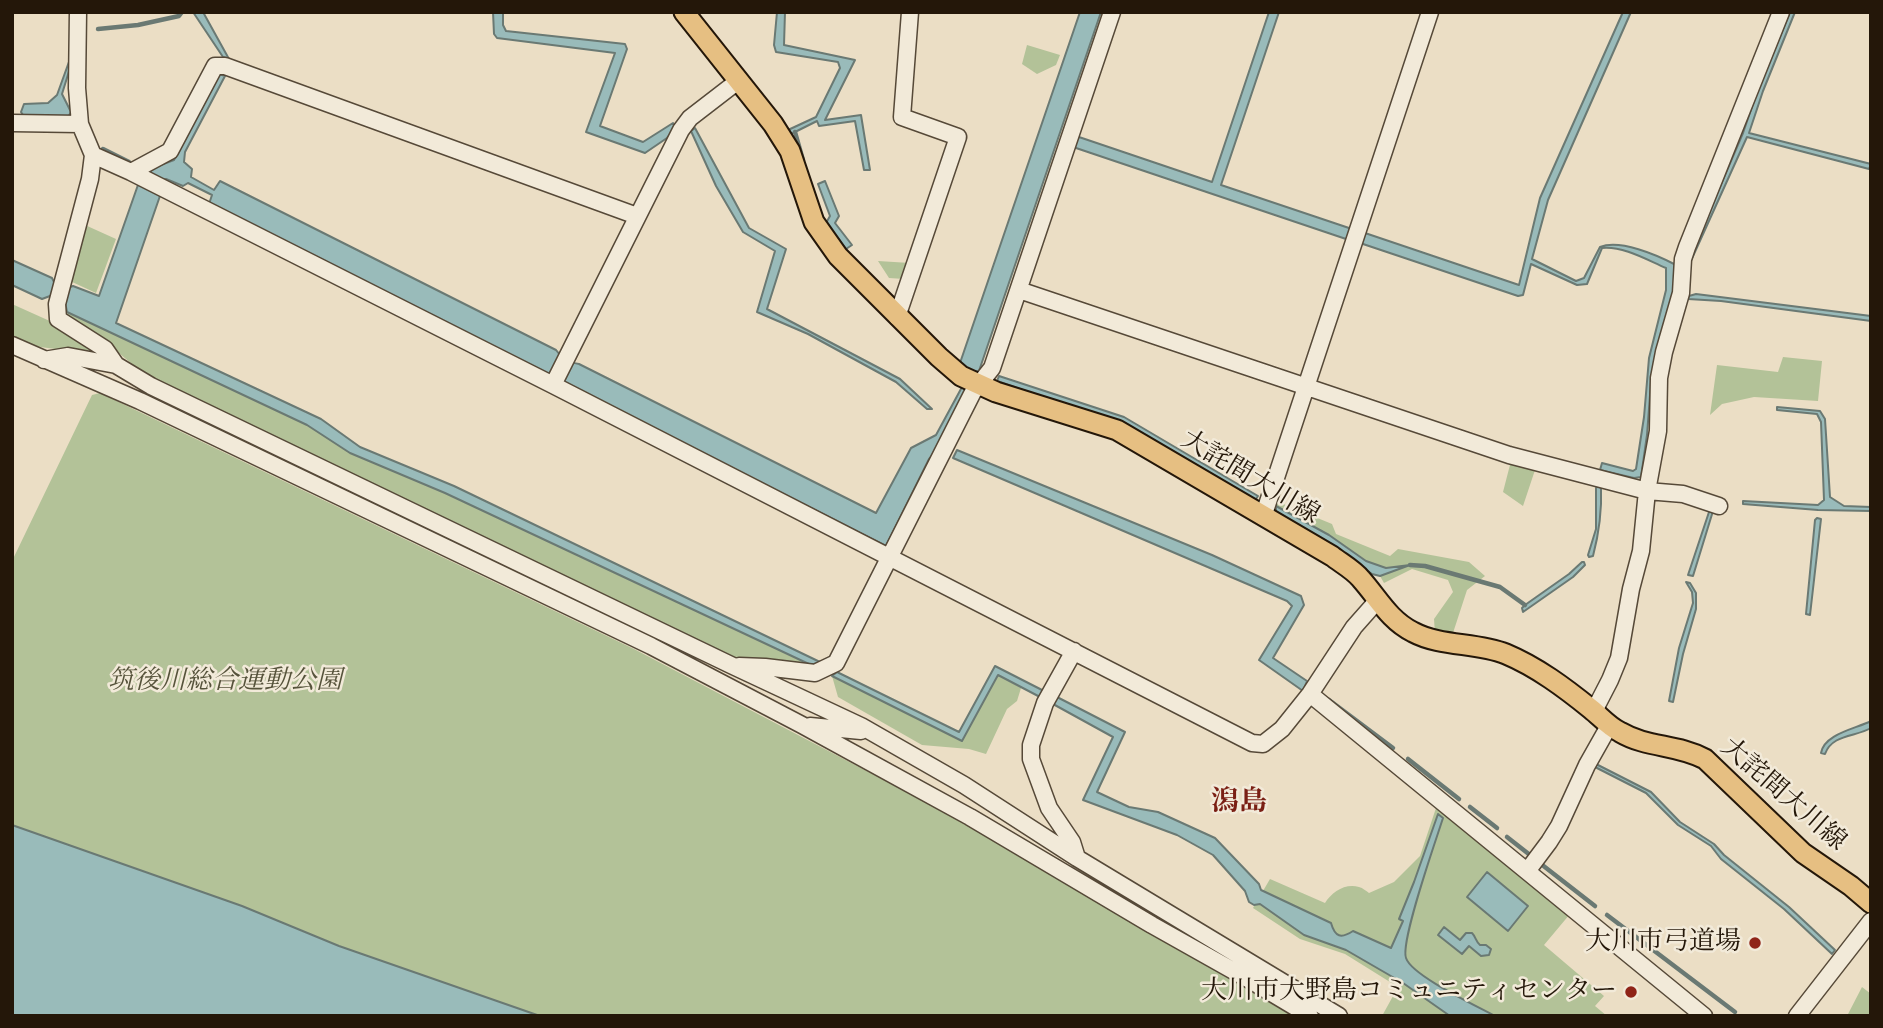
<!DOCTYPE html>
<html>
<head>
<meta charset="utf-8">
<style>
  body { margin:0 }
  #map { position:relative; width:1883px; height:1028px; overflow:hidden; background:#ebdec5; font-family:"IM FELL French Canon",serif }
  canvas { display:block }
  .frame { position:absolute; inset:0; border:14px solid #241709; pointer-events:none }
</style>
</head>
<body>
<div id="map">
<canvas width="1883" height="1028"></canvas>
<div class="frame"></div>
</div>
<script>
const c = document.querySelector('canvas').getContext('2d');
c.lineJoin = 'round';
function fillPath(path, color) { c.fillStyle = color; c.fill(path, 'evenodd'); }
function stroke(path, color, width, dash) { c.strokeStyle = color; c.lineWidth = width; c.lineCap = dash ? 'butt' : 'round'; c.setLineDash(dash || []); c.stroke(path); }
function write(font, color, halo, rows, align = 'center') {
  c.font = font + ' "IM FELL French Canon","Noto Serif JP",serif'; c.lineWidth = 5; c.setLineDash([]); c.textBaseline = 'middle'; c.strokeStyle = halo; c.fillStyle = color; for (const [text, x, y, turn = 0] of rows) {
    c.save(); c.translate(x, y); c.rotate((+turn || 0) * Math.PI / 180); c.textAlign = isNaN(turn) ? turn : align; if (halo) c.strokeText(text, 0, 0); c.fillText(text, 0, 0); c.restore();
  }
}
const green = new Path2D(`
  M1027,45l33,10 -4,10 -19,9 -15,-10z
  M85,225l31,14 -20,54 -26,-12z
  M878,261l32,2 -6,16 -15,-1z
  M12,304l40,18 49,33 -68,-9 -21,-9z
  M67,312l240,113 43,28 95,40 366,172 -75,-6 -585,-279 -44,-37 -39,-23z
  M1783,357l39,4 -4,40 -64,-4 -32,7 -12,11 7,-50 61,7z
  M100,393l534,256 328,172 330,195h-752l-201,-70 -96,-39 -231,-82v-264l80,-166z
  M1511,461l24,9 -12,36 -20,-14z
  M1276,501l56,23 4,10 54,22 8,-7 71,13 16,14 -18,14 -15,46 -17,-2 -1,-15 19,-27 -5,-12 -36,-11 -28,14 -4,-7 26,-10 -20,2 -20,-7 -37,-26 -53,-29z
  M998,675l23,13 -4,13 -10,8 -21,45 -17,-5 -47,-4 -84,-48 -6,-21 130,65z
  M1437,805l133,109 -26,31 60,51 -9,10 12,10h-225l16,-29 -53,-33 -45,-15 -47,-31 17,-29 55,24c7,-11 20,-20 34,-16 4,1 7,4 10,6l25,-11 26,-26z
  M1862,987l9,7v22h-24z`);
const water = new Path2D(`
  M193,12h10l26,47 -6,-2z
  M493,12h10v13l3,6 119,13 2,5 -27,77 43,16 30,-19 3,5 -9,10 -22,15 -59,-21 29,-79 -118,-15 -3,-4z
  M777,12h8l-1,33 71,15 -30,60 36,-5 9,55h-6l-9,-49 -36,5 -2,-5 -26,13 -3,-4 28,-13 24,-49 -2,-6 -62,-10 -2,-7z
  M1080,12h21l-122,359 -7,1 -12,-9z
  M1269,12h10l-58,173 131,44 -3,11 -276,-93 3,-11 136,46z
  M1623,12h8l-83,188 -16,59 44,22 8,-3 16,-31c20,-8 57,8 76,18v19l-25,98 -4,53 -6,42 -7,1 -34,-8 2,-7 31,8 3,-2 8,-52 5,-59 17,-68v-22c-19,-8 -42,-22 -64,-20l-15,36 -10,1 -46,-21 -8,31 -5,1 -158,-53 5,-10 154,52 21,-87z
  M1790,12h5l-32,79 -14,42 122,31 -2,5 -122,-32 -58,128 -1,-4 55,-128 13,-38z
  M70,59v9l-8,26 9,18 -4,7 -42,-1 -4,-6 3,-8 24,-1 9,-8z
  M219,74l6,2 -40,76 -1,10 8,7 -1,8 23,13 6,-9 336,169c6,9 13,13 23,14l297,149 35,-65 25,-13 26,-48 6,3 -28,57 -11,12 -43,87 -677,-342 3,-9 -24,-12 -5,3 -17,-7 -5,1v13l-45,130 205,96 39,28 94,39 366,176 -9,3 -366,-172 -95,-40 -43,-28 -240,-113 -2,-10 -15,-6 -8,3 -30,-14v-25l40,18 3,6 12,4 6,-2 26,10 40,-114 5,2 6,-15 24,-9z
  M695,128l54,100 37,21 -19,60 133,70 32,30h-5l-31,-27 -88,-48 -51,-22 18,-61 -32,-19 -27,-46 -25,-55z
  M825,181l14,35 -4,7 17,22 -6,4 -20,-26 4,-7 -12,-32z
  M1696,294l175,22v5l-150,-20 -33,-2 1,-3z
  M999,376l125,41 134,79 -4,6 -128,-76 -129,-45z
  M1777,407l43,4 5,8 5,78 14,9 27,1v4l-53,-1 -75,-6v-3l75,4 6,-5 -3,-78 -4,-8 -40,-4z
  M957,450l255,105 89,41 3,9 -31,53 34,23 -4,10 -44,-31 33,-54 -5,-5 -334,-143z
  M1598,486l3,2c1,24 -2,45 -8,68l-4,1 -1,-2 8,-26v-41z
  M1276,506l53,29 37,26 20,7 24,-3 -30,11 -8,-2 -32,-24 -64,-37z
  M1710,509l3,2 -20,65 -5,-1z
  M1817,518l4,1 -11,96 -4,-1 9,-94z
  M1582,562h2l1,3 -12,12 -50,35 -1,-4 3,-3 44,-31z
  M1686,582l4,1 6,10v16l-13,45 -10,48 -4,-1 10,-53 14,-45 -1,-11z
  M995,666l49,25 -4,6 -42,-22 -36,66 -130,-65 5,-4 122,60z
  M1057,697l68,35 -28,60 32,15 29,5 57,26 44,46 2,6 70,33c4,14 10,16 22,8l38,17 12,-27 -4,-2 15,-37 24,-68 5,4c-7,22 -43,124 -37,140 6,18 71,48 89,58h-45l-47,-33 -57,-33 -42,-15 -44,-31 -6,1 -5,-3 -4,-11 -32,-36 -36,-20 -94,-35 30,-63 -60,-33z
  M1871,721v7c-15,9 -39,6 -46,26l-4,-1c3,-19 34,-24 50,-32z
  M1596,764l55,28 29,30 34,22 10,11 65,52 46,43 -3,4 -48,-45 -63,-50 -10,-13 -33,-21 -32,-32 -51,-26z
  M12,825l230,81 97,40 201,70h-528z
  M1487,872l41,34 -20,25 -41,-34z
  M1444,927l16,13 6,-7h6c4,4 4,9 8,12h6l5,4 -2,6 -8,1 -12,-10 -7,8 -24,-19z`);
const stream = new Path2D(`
  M98,29l40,-4 41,-9 3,-4
  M795,132l8,28
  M103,149l26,13
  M1410,565l15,1 75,21 25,18
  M1329,700l64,48
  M1408,759l51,40
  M1470,807l27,21
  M1507,837l23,18
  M1541,864l54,42
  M1607,915l128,97`);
const minor = new Path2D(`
  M12,123l68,1
  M93,155l38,17 422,213 699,358 11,1 19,-15 28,-35 44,-67 23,-26
  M131,172l39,-21 45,-85h10l412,150
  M1019,290l490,165 138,36 36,3 36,12
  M897,317l61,-180 -56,-20 8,-105
  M12,345l128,56 511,245 151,79 168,92 182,108 96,54 62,37
  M44,360l24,-4 48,9 -11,-16 -47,-30 -1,-15 33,-125 3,-24 -13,-31 -3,-36 1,-76
  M116,365l35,21 582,280 128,60 103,59 113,73 262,158
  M553,385l128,-255 9,-12 48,-37
  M1263,517l167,-505
  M1074,651l-29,52 -14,42v14l18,49 23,34 5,16
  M739,666l26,1 50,6 21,-10 137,-271 19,-24 120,-356
  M1310,694l394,322
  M1594,711l16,-31 9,-22 12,-69 10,-38 6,-60 11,-60 1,-53 5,-26 17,-59 2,-34 4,-12 94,-235
  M810,726l51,5
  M1528,870l21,-28 10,-16 28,-61 22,-39
  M1797,1016l74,-95`);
const major = new Path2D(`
  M684,12l89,112 17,27 24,71 24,34 101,101 22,19 35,16 121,38 215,126c9,7 22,14 29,23 17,19 28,41 52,53 28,15 63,10 93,22 31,13 59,34 85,55 10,8 17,17 29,23 27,16 57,12 85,27l98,94 48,33 20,17`);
const markers = [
  [1755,943,7,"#8f2418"],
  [1631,992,7,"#8f2418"]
];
const streetNames = [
  ["大詫間大川線",1250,478,31],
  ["大詫間大川線",1783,795,41]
];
const parkNames = [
  ["筑後川総合運動公園",225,682]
];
const poiNames = [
  ["大川市弓道場",1741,943],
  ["大川市大野島コミュニティセンター",1617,992]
];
const neighbourhoodNames = [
  ["潟島",1239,803]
];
fillPath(green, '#b3c298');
fillPath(water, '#99bbba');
stroke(water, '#6a7973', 2);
stroke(stream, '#6a7973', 4.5);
stroke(minor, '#564938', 19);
stroke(major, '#241709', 23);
stroke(minor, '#f2ead9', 16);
stroke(major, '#e6bf82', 19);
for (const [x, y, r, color] of markers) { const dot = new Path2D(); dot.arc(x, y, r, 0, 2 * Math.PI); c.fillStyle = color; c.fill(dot); stroke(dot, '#f2ead9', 2.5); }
write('26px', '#241709', '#f2ead9', streetNames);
write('italic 26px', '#56533b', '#f2ead9', parkNames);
write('26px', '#241709', '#f2ead9', poiNames, 'right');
write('bold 28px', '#7a1f14', '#f2ead9', neighbourhoodNames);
</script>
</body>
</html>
